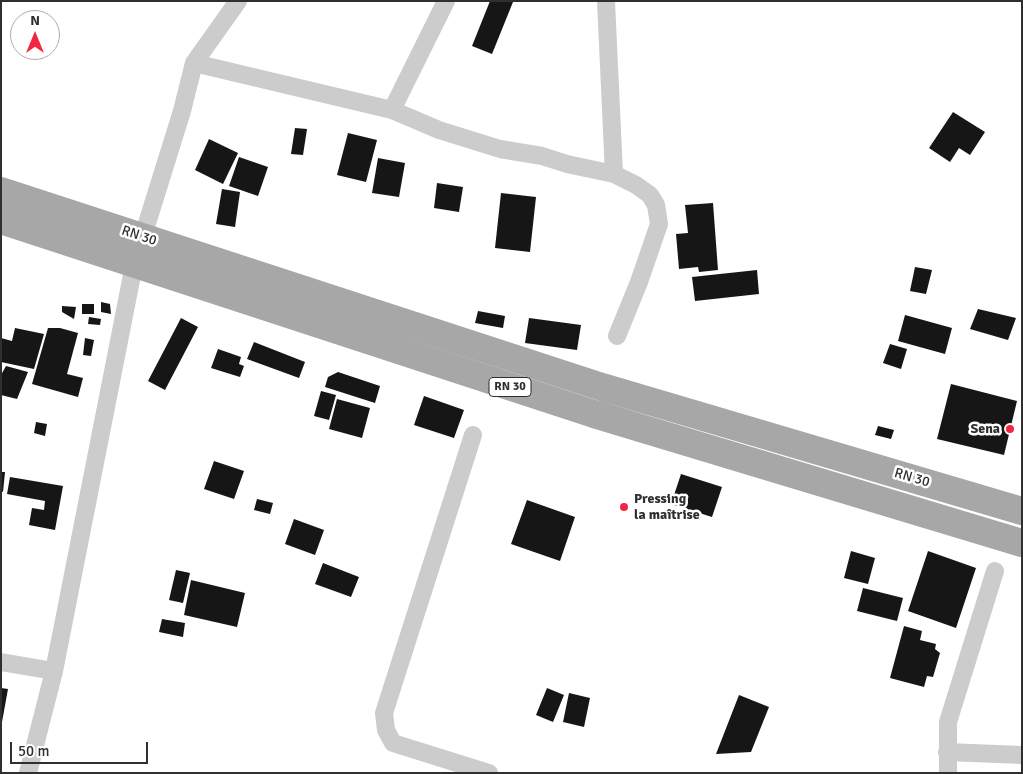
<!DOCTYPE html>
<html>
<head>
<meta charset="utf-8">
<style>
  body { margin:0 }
  #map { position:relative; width:1023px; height:774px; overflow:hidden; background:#fff; font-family:Signika,sans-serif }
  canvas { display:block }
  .frame { position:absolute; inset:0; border:2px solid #2f2f2f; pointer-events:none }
  .north { position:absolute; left:10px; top:10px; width:50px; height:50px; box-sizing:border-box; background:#fff; border:1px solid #acacac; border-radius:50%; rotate:0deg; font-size:14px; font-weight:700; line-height:20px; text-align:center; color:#2f2f2f }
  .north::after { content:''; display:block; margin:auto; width:18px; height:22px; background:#f22641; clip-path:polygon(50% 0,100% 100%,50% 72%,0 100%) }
  .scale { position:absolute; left:10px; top:742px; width:138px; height:22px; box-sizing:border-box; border:2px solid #2f2f2f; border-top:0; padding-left:6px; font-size:15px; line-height:18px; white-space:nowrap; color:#2f2f2f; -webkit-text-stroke:4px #fff; paint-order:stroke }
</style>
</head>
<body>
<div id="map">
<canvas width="1023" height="774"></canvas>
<div class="frame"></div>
<div class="north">N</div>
<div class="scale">50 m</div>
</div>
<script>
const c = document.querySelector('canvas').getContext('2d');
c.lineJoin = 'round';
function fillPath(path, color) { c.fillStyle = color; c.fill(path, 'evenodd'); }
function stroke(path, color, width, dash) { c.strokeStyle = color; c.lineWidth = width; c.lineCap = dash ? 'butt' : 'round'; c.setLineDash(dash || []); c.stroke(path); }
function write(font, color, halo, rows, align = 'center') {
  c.font = font + ' Signika,sans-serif'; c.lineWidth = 5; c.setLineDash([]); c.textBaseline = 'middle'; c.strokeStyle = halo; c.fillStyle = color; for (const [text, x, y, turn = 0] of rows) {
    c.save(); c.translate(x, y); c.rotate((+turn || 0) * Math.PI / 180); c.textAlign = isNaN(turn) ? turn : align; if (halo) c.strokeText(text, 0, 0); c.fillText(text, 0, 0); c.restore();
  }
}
const building = new Path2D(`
  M490,1l23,1 -21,52 -20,-8z
  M953,112l32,20 -15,23 -11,-7 -9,14 -21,-14z
  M295,128l12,1 -4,26 -12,-1z
  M348,133l29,7 -11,42 -29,-7z
  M209,139l29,14 -15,31 -28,-14z
  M239,157l29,10 -10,29 -29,-10z
  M378,158l27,5 -6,34 -27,-4z
  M437,183l26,4 -4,25 -25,-4z
  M222,189l18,3 -5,35 -19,-3z
  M501,193l35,4 -6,55 -35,-4z
  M713,203l5,67 -19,2 -1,-5 -19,2 -3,-35 12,-1 -3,-28z
  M915,267l17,3 -6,24 -16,-3z
  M757,270l2,24 -64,7 -3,-24z
  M101,302l9,2 1,10 -10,-2z
  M82,304h12v10h-12z
  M62,306l14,1 -2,12 -12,-7z
  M978,309l38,9 -8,22 -38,-11z
  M478,311l27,5 -2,12 -28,-5z
  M905,315l47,13 -7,26 -47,-13z
  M89,317l12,2 -1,6 -12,-1z
  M181,318l17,9 -33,63 -17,-9z
  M529,318l52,7 -4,25 -52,-7z
  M15,328l29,6 -10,35 -33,-7v-24l11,3z
  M48,328h12l18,5 -11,41 16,4 -5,19 -46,-13z
  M85,338l9,2 -3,16 -8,-1z
  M254,342l51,20 -6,16 -52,-19z
  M890,344l17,5 -6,20 -18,-6z
  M218,349l23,8 -2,7 5,2 -4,11 -29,-9z
  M6,366l22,6 -11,27 -16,-4v-20z
  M338,372l42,14 -5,17 -50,-16 3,-10z
  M951,384l66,17 -13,54 -67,-16z
  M321,391l15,4 -7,25 -15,-4z
  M424,396l40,14 -10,28 -40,-13z
  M337,399l33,9 -8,30 -33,-9z
  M36,422l11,2 -2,12 -11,-3z
  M878,426l16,4 -3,9 -16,-4z
  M214,461l30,10 -10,28 -30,-10z
  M1,472h4l-2,20 -2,-1z
  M681,474l41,13 -10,30 -41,-13z
  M10,477l53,9 -8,44 -26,-5 3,-17 12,2 1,-9 -38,-7z
  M257,499l16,4 -3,11 -16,-4z
  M527,500l48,17 -15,44 -49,-17z
  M294,519l30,11 -9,25 -30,-11z
  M851,551l24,7 -7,26 -24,-6z
  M928,551l48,17 -20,60 -48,-17z
  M323,563l36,14 -8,20 -36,-13z
  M176,570l14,3 -7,30 -14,-3z
  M191,580l54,13 -8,34 -53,-12z
  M863,588l40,10 -6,23 -40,-10z
  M162,619l23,4 -2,14 -24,-5z
  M904,626l18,5 -2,9 16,4 -1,5 5,4 -7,24 -6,-1 -3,11 -34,-9z
  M1,688l7,1 -6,33h-1z
  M547,688l17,7 -11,27 -17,-7z
  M569,693l21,5 -6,29 -21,-5z
  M739,695l30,12 -18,45 -35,2z`);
const minor = new Path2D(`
  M606,1l8,173
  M194,63l198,47 47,20 61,19 42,7 25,8 47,10 22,11 14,10 6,10 3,19 -20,58 -22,54
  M392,110l54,-109
  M473,435l-89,278 2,17 7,13 96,30
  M1,662l53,9
  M947,752l75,3
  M28,773l26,-102 80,-406 48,-154 12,-48 44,-62
  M948,773v-51l47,-151`);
const primary = new Path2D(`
  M1,191l601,196 420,124
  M1,220l593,194 428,129`);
const markers = [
  [1010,429,5,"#f22641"],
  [624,507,5,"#f22641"]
];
const shields = [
  [510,387,42]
];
const shieldNames = [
  ["RN 30",510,387]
];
const streetNames = [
  ["RN 30",139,236,18],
  ["RN 30",912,478,16]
];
const poiNames = [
  ["Sena",1000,429],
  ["Pressing",634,499,"left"],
  ["la maîtrise",634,515,"left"]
];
fillPath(building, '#161616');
stroke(minor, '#ccc', 18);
stroke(primary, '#a7a7a7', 28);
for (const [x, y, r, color] of markers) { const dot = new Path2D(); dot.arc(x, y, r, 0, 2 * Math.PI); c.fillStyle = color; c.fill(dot); stroke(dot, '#fff', 2); }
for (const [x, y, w] of shields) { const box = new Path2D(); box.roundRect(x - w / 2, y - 9.5, w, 19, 4); c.fillStyle = '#fff'; c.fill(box); stroke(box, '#2f2f2f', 1); }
write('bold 12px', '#2f2f2f', null, shieldNames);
write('14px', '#2f2f2f', '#fff', streetNames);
write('bold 14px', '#2f2f2f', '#fff', poiNames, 'right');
</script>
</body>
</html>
